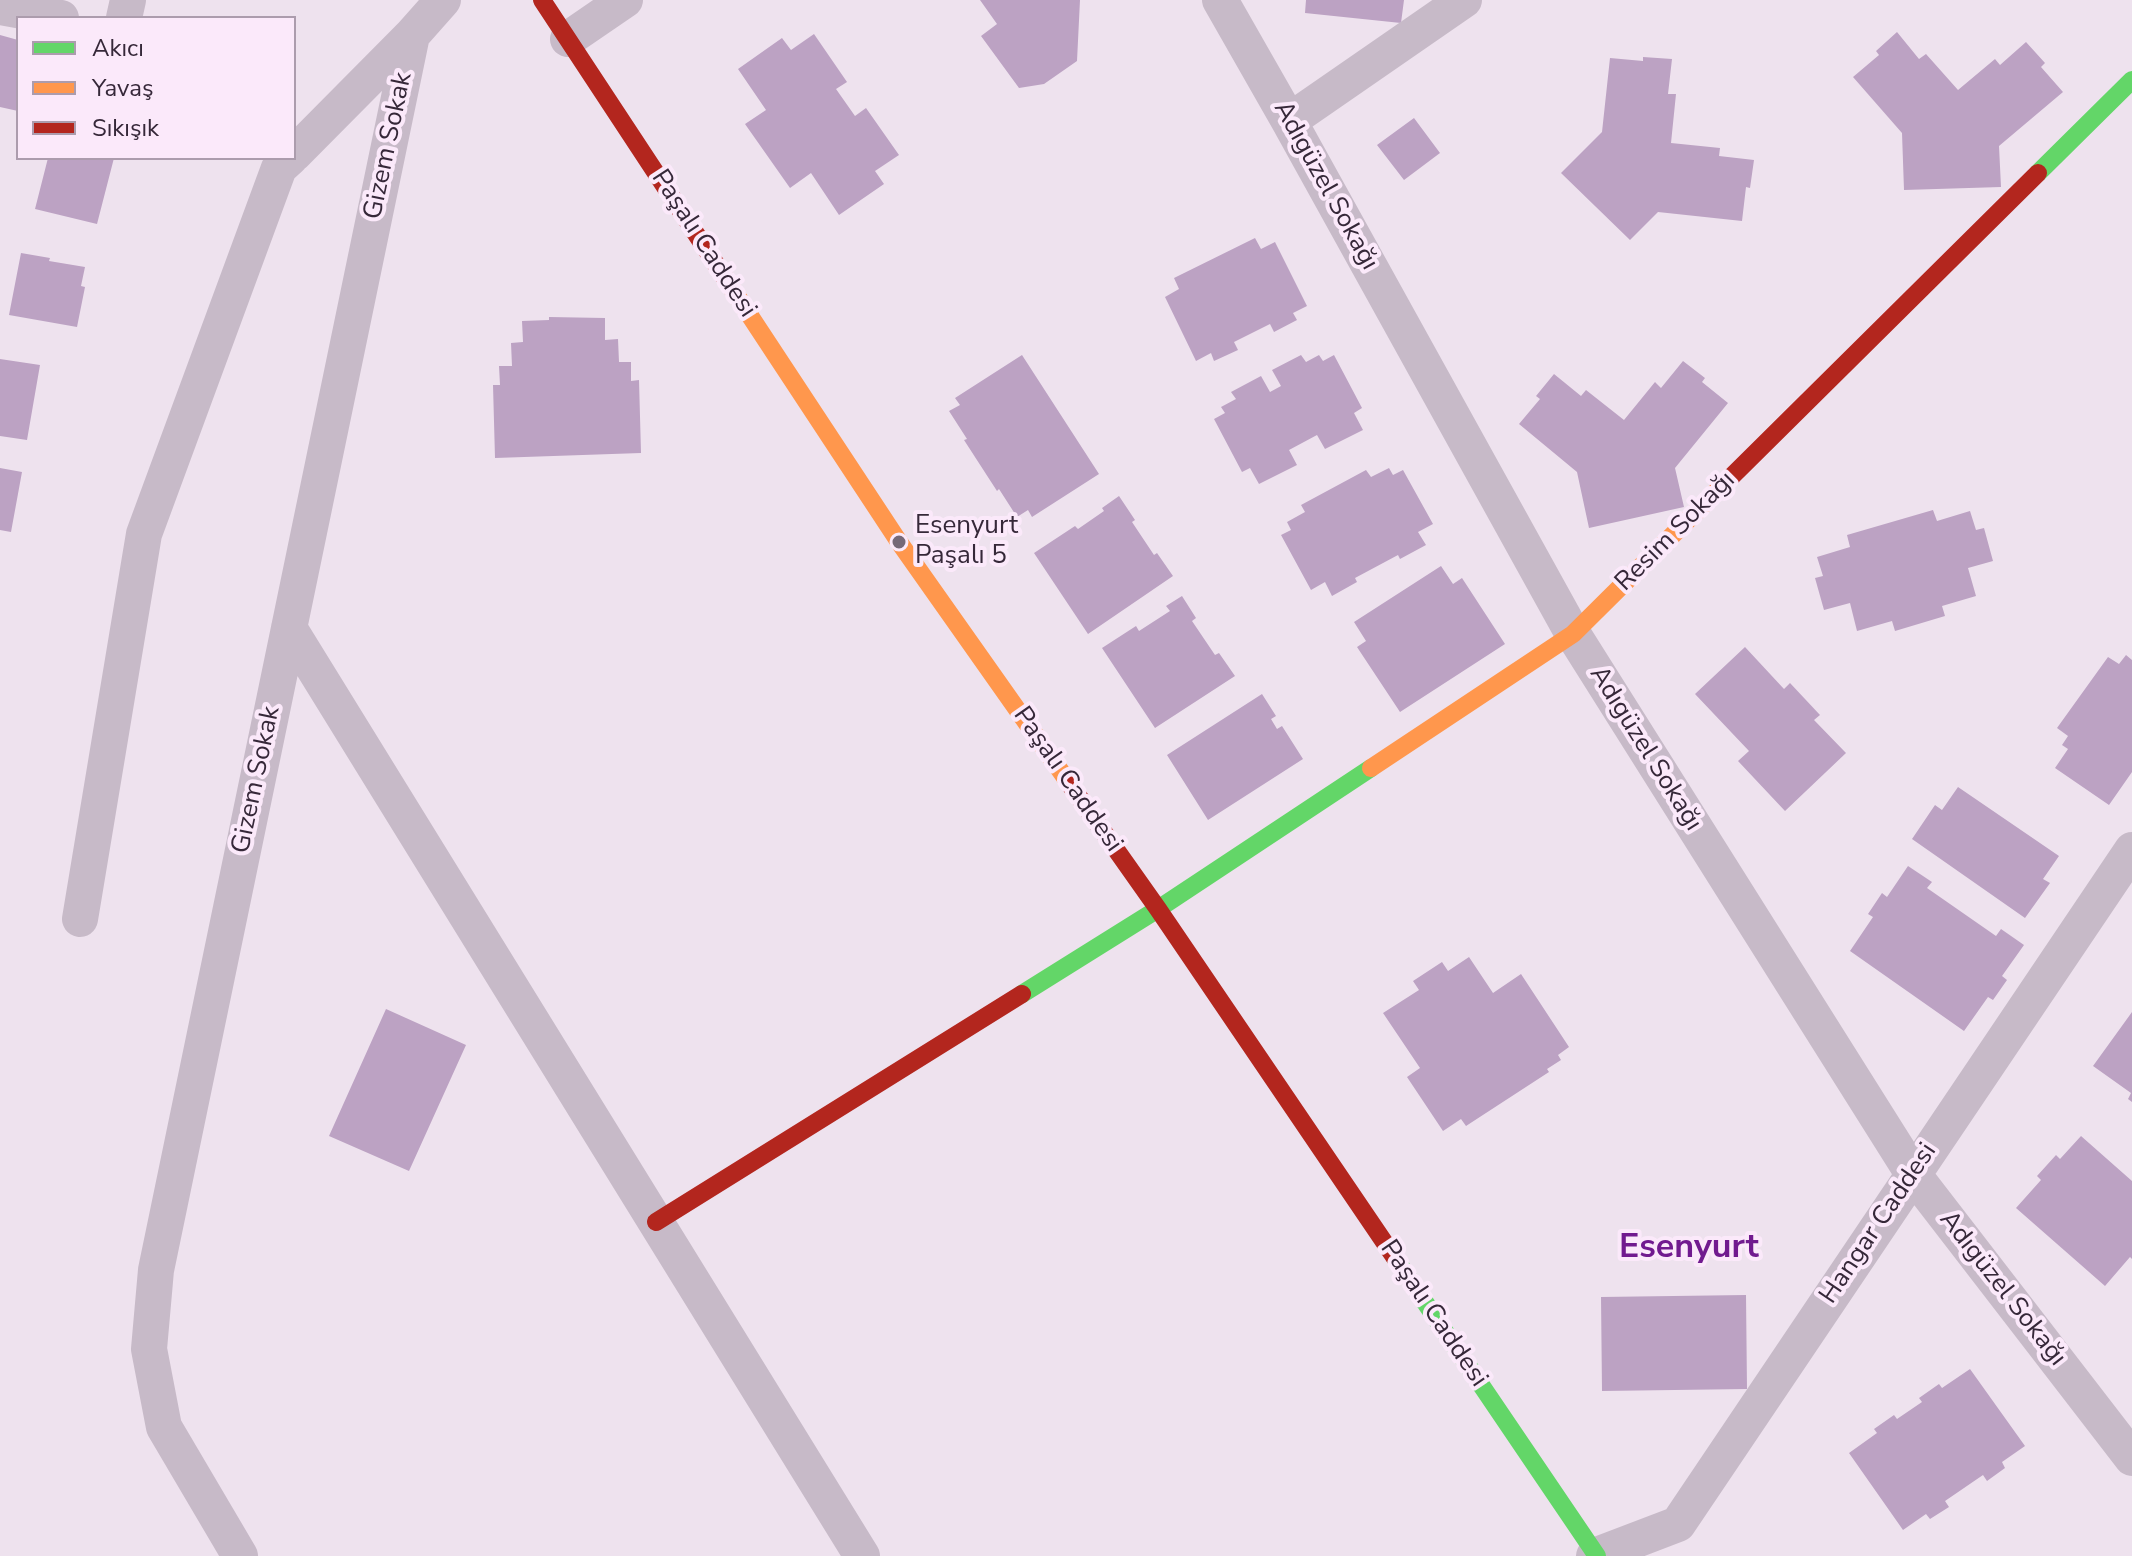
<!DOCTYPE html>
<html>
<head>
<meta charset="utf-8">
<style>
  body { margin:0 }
  #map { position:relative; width:2132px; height:1556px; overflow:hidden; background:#eee2ee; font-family:"Nunito Sans",sans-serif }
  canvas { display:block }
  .legend { position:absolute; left:16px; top:16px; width:280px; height:144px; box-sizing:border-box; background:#fbe9fa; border:2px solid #ac9cad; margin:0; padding:10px 14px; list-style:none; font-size:24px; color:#362839 }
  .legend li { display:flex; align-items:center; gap:16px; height:40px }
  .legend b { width:40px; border:2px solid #ac9cad }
</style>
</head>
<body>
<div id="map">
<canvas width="2132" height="1556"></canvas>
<ul class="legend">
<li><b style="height:10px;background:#63d668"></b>Akıcı</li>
<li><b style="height:10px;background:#ff974d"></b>Yavaş</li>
<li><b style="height:10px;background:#b3261e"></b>Sıkışık</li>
</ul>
</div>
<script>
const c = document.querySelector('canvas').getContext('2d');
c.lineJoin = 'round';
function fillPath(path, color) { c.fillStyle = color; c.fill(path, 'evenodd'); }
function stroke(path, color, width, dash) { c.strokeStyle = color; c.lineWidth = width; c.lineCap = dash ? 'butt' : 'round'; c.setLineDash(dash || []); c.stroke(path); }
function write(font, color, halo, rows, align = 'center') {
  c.font = font + ' "Nunito Sans",sans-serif'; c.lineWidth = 8; c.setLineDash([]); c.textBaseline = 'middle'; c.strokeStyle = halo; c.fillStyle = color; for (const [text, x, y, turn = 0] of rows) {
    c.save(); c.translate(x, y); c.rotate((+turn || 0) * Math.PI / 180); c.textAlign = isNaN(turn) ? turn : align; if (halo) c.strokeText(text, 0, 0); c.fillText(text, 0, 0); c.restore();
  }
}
const building = new Path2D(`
  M980,0h100l-3,61 -33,23 -25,4 -38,-52 16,-12z
  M1306,0h98l-3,23 -96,-10z
  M1897,32l22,27 7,-5 32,36 37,-31 5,6 26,-23 19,21 -4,4 22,25 -64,54 2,41 -97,3 -2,-57 -49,-56 26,-22 -3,-4z
  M814,34l33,48 -11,7 19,27 11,-8 33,47 -24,16 9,13 -45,31 -28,-42 -21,15 -45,-64 21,-14 -28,-41 44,-31 9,12z
  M0,35l18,5v71l-18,-4z
  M1643,57l29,2 -4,35h8l-5,49 49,5 -1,8 35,4 -4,28 -4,-1 -4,34 -84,-9 -28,28 -69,-67 41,-41 8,-74 33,3z
  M1414,118l26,35 -36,27 -27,-35z
  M48,158h66l-17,66 -62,-15z
  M1255,238l6,11 14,-7 32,64 -14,7 4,7 -23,12 -4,-8 -36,18 4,8 -24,11 -3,-8 -15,8 -31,-64 14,-8 -5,-11z
  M21,253l29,5 -1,3 36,6 -4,19 4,1 -8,40 -68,-12z
  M549,317l56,1v22l13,-1 1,23h12v19l8,-1 2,73 -146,5 -2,-73h7l-1,-19h13l-1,-23 12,-1 -1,-21 27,-1z
  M1022,355l77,119 -67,43 -4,-7 -11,7 -18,-28 -2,2 -33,-51 3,-1 -18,-28 11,-6 -5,-7z
  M1301,355l5,7 13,-7 4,6 11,-6 28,53 -8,5 9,17 -38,19 -8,-14 -28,15 8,15 -38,19 -9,-16 -8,4 -28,-53 11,-6 -4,-6 15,-8 -5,-7 30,-16 9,16 11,-6 -9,-16z
  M0,359l40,6 -13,75 -27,-4z
  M1683,361l22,17 -3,4 26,21 -53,65 9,39 -95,21 -12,-56 -58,-48 21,-25 -4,-3 18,-22 27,22 5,-6 38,30 31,-38 6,6z
  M0,468l22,4 -11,60 -11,-2z
  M1389,468l4,7 10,-5 30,54 -15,8 8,13 -26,14 -2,-4 -43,23 2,4 -25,14 -7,-14 -14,8 -30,-55 10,-5 -4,-8 18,-10 -4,-7 65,-35 5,7z
  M1119,496l16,24 -3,2 22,33 3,-2 16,23 -85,58 -54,-81 41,-27 3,3 26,-18 -2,-3z
  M1933,510l4,11 33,-10 6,19 8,-2 9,33 -25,7 8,28 -34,10 3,10 -50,15 -3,-10 -35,10 -7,-28 -26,7 -9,-32 8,-2 -6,-19 33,-10 -3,-12z
  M1441,566l12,18 9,-6 43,66 -105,68 -43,-65 9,-6 -12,-19z
  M1182,596l14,22 -4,3 23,34 4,-2 16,23 -80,52 -53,-80 34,-22 3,5 31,-20 -4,-5z
  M1745,647l39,42 6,-6 30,32 -6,5 32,33 -61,58 -47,-50 11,-10 -54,-57z
  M2126,655l6,5v112l-23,33 -54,-37 13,-19 -6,-4 6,-9 -11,-8 51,-71 11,7z
  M1262,694l14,22 -5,3 6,10 5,-3 21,33 -95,61 -41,-65z
  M1958,787l101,69 -16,23 7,4 -25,35 -113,-79 23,-34 7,5z
  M1908,866l24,16 -5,6 69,48 5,-7 23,16 -22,31 5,4 -14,20 -5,-3 -24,34 -114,-80 23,-34 -5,-3 14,-21 5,4z
  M1469,957l24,36 28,-19 48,73 -11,8 3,5 -14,9 2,3 -83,54 -5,-7 -18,12 -36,-54 13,-9 -37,-55 36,-23 -6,-9 29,-19 6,9z
  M386,1009l80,36 -57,126 -80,-35z
  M2132,1012v90l-4,-3 3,-6 -38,-27z
  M2081,1136l51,45v78l-2,-2 -25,29 -89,-78 25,-28 -4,-4 19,-21 4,4z
  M1746,1295l1,94 -145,2 -1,-94z
  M1970,1369l55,77 -23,16 3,6 -18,13 -4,-6 -38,26 4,6 -19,12 -4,-5 -23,16 -54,-77 28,-20 -3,-4 20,-14 3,4 25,-17 -3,-4 20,-14 3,4z`);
const street = new Path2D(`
  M1220,0l69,121 284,513 340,540 219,284
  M0,7l61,11
  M124,18l4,-18
  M568,39l57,-39
  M1289,121l175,-121
  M294,154l118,-119
  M289,628l573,928
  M80,919l64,-385 135,-366 11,-10
  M240,1556l-76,-129 -15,-78 7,-79 256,-1235 31,-35
  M1594,1556l84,-32 454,-674`);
const fast = new Path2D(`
  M2038,173l94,-93
  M1022,994l136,-85 213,-141
  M1395,1258l202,298`);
const slow = new Path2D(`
  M731,287l168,255 170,241
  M1371,768l202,-134 146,-145`);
const jam = new Path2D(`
  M542,0l189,287
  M1719,489l319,-316
  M1069,783l89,126 237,349
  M656,1222l366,-228`);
const markers = [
  [899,542,8,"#766978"]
];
const streetNames = [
  ["Gizem Sokak",389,146,-78],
  ["Adıgüzel Sokağı",1325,186,61],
  ["Paşalı Caddesi",703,244,57],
  ["Resim Sokağı",1676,532,-45],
  ["Adıgüzel Sokağı",1645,749,58],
  ["Gizem Sokak",257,780,-78],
  ["Paşalı Caddesi",1067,780,55],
  ["Hangar Caddesi",1879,1224,-56],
  ["Adıgüzel Sokağı",2002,1289,52],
  ["Paşalı Caddesi",1433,1314,56]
];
const poiNames = [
  ["Esenyurt",915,527],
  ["Paşalı 5",915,557]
];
const districtNames = [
  ["Esenyurt",1689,1249]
];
fillPath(building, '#bca2c3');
stroke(street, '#c7bac8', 36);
stroke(fast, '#63d668', 18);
stroke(slow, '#ff974d', 18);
stroke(jam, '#b3261e', 18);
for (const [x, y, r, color] of markers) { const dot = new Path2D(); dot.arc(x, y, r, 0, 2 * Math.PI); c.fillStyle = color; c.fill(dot); stroke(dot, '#fbe9fa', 3); }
write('26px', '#362839', '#fbe9fa', streetNames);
write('26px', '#362839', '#fbe9fa', poiNames, 'left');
write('bold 34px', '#711a8f', '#fbe9fa', districtNames);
</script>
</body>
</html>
